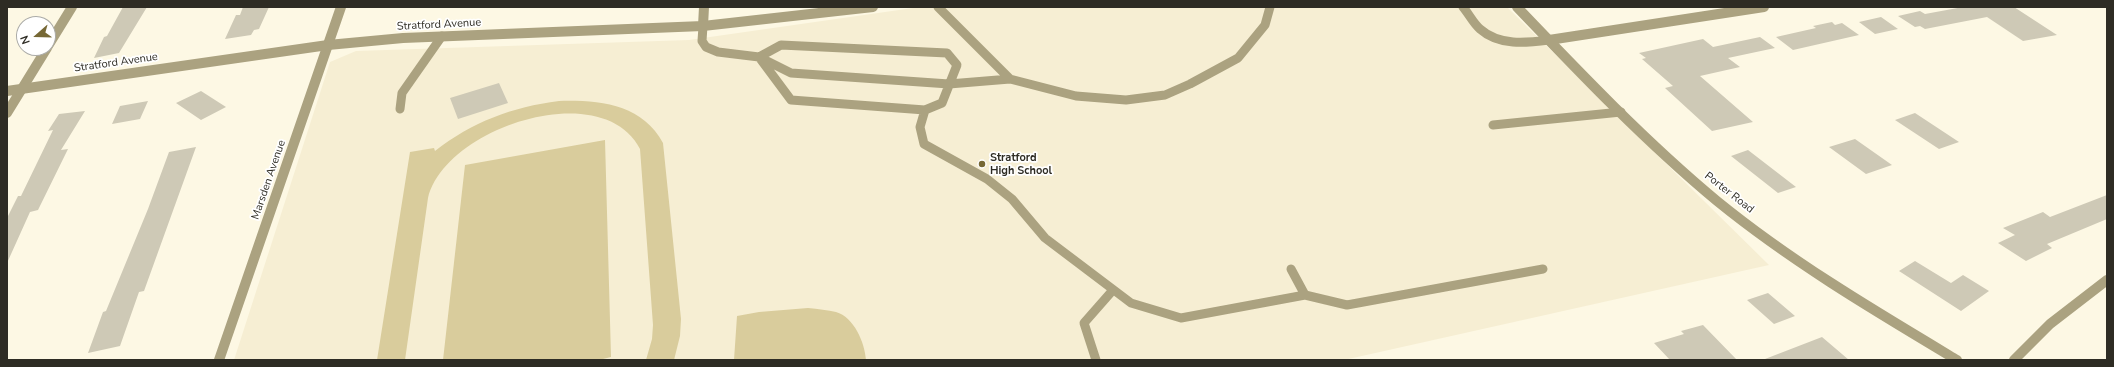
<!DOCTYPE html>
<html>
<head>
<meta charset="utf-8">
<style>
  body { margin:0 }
  #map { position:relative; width:2114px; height:367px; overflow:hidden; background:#fdf8e4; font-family:"Nunito Sans",sans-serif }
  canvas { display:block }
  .frame { position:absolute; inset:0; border:8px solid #2e2c24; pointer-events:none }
  .north { position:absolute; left:16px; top:16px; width:40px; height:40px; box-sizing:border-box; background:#fff; border:1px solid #ababa7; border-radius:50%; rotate:250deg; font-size:11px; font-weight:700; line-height:16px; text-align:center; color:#2e2c24 }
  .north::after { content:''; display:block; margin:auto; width:14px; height:18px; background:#766835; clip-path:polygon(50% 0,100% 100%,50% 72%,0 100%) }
</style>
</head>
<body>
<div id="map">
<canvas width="2114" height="367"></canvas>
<div class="frame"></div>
<div class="north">N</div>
</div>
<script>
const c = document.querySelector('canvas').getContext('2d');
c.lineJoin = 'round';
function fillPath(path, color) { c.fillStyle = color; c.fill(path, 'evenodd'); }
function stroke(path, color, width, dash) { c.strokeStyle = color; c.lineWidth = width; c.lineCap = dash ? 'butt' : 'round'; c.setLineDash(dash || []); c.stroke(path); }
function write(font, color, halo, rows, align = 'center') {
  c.font = font + ' "Nunito Sans",sans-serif'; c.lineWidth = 3.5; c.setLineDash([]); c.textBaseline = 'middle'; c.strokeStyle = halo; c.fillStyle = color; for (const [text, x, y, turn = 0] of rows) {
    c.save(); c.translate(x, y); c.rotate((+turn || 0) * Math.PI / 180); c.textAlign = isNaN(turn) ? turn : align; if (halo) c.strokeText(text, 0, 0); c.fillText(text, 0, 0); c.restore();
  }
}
const built = new Path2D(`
  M920,7h587l262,258 -425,95h-1110l96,-298 26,-11 333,-11z`);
const green = new Path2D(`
  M559,101c40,-1 83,3 104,42l18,176 -1,17 -6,24h-28l6,-21 1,-14 -13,-176c-37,-73 -195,-22 -212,49l-23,162h-28l33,-208 24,-4 1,3c37,-29 77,-44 124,-50z
  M605,140l6,217 -12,3h-156l22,-195z
  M808,308c10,1 20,2 28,4 18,5 29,31 30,48h-132l3,-44 22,-4z`);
const building = new Path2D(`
  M123,7h24l-28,46 -25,5 10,-21 3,-1z
  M243,7h26l-10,22 -5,1 -3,5 -26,4 11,-24h4z
  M1963,7h51l43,28 -34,6 -36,-24 -62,12 -5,-3 -5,1 -17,-11 22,-5 5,3z
  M1881,17l17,12 -23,5 -16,-12z
  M1832,22l3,3 7,-2 17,12 -66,15 -17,-13 40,-9 -3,-2z
  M1760,37l15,11 -47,10 12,9 -40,9 53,46 -41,9 -47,-43 8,-2 -31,-27 4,-1 -7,-5 64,-14 10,8z
  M499,83l9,20 -50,16 -8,-21z
  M201,91l25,16 -25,13 -25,-17z
  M148,101l-8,18 -28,5 8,-18z
  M85,111l-24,39 7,-1 -30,61 -8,2 -23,51v-45l11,-22h3l32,-66 -5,1 11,-17z
  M1915,113l44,29 -20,7 -44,-29z
  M1855,139l37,26 -26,9 -37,-27z
  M196,147l-52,144 -5,1 -19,54 -32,7 15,-41 3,-1 42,-102 21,-57z
  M1748,150l48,37 -18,6 -47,-37z
  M2107,195v24l-60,25 5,4 -26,13 -28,-18 17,-8 -12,-7 40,-16 7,5z
  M1915,261l36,22 12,-8 26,16 -28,20 -62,-40z
  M1768,293l27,23 -21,8 -27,-24z
  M1703,325l34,35h-67l-16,-17 30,-9 -3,-3z
  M1822,337l27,23h-83l-1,-1z`);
const service = new Path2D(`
  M938,7l72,72 66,17 50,4 39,-5 25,-11 48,-26 27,-33 5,-18
  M1463,7c6,7 10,16 17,22 19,17 46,14 69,11
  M703,26l-1,15 4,6 12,5 41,5 32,16 158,11 61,-5
  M781,45l166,8 10,12 -15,38 -17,7 -134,-10 -32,-43z
  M400,109l2,-16 40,-57
  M925,110l-5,17 4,17 63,35 25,20 33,39 86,65 50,15 124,-23
  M1493,125l128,-13
  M1291,269l14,26 42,10 196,-36
  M1096,360l-12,-37 29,-33`);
const minor = new Path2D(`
  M703,26l1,-19
  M1549,40l215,-33
  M48,46l24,-39
  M7,113l40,-65
  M219,360l122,-353
  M2014,360l36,-36 57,-44`);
const tertiary = new Path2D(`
  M1517,7c64,67 129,135 200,194 75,61 158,110 240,159
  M7,91l321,-46 75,-7 300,-12 170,-19`);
const markers = [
  [982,164,4,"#766835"]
];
const streetNames = [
  ["Stratford Avenue",439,25,-3],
  ["Stratford Avenue",116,63,-8],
  ["Marsden Avenue",269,180,-71],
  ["Porter Road",1729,193,38]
];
const poiNames = [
  ["Stratford",990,158],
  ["High School",990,171]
];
fillPath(built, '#f6eed3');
fillPath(green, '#d9cc9c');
fillPath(building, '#cec9b6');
stroke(service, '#aba280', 9);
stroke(minor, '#aba280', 10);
stroke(tertiary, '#aba280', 10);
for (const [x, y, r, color] of markers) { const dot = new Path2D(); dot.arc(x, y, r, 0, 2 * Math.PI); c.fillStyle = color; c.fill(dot); stroke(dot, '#fff', 1.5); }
write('11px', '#2e2c24', '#fff', streetNames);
write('bold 11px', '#2e2c24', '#fff', poiNames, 'left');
</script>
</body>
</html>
